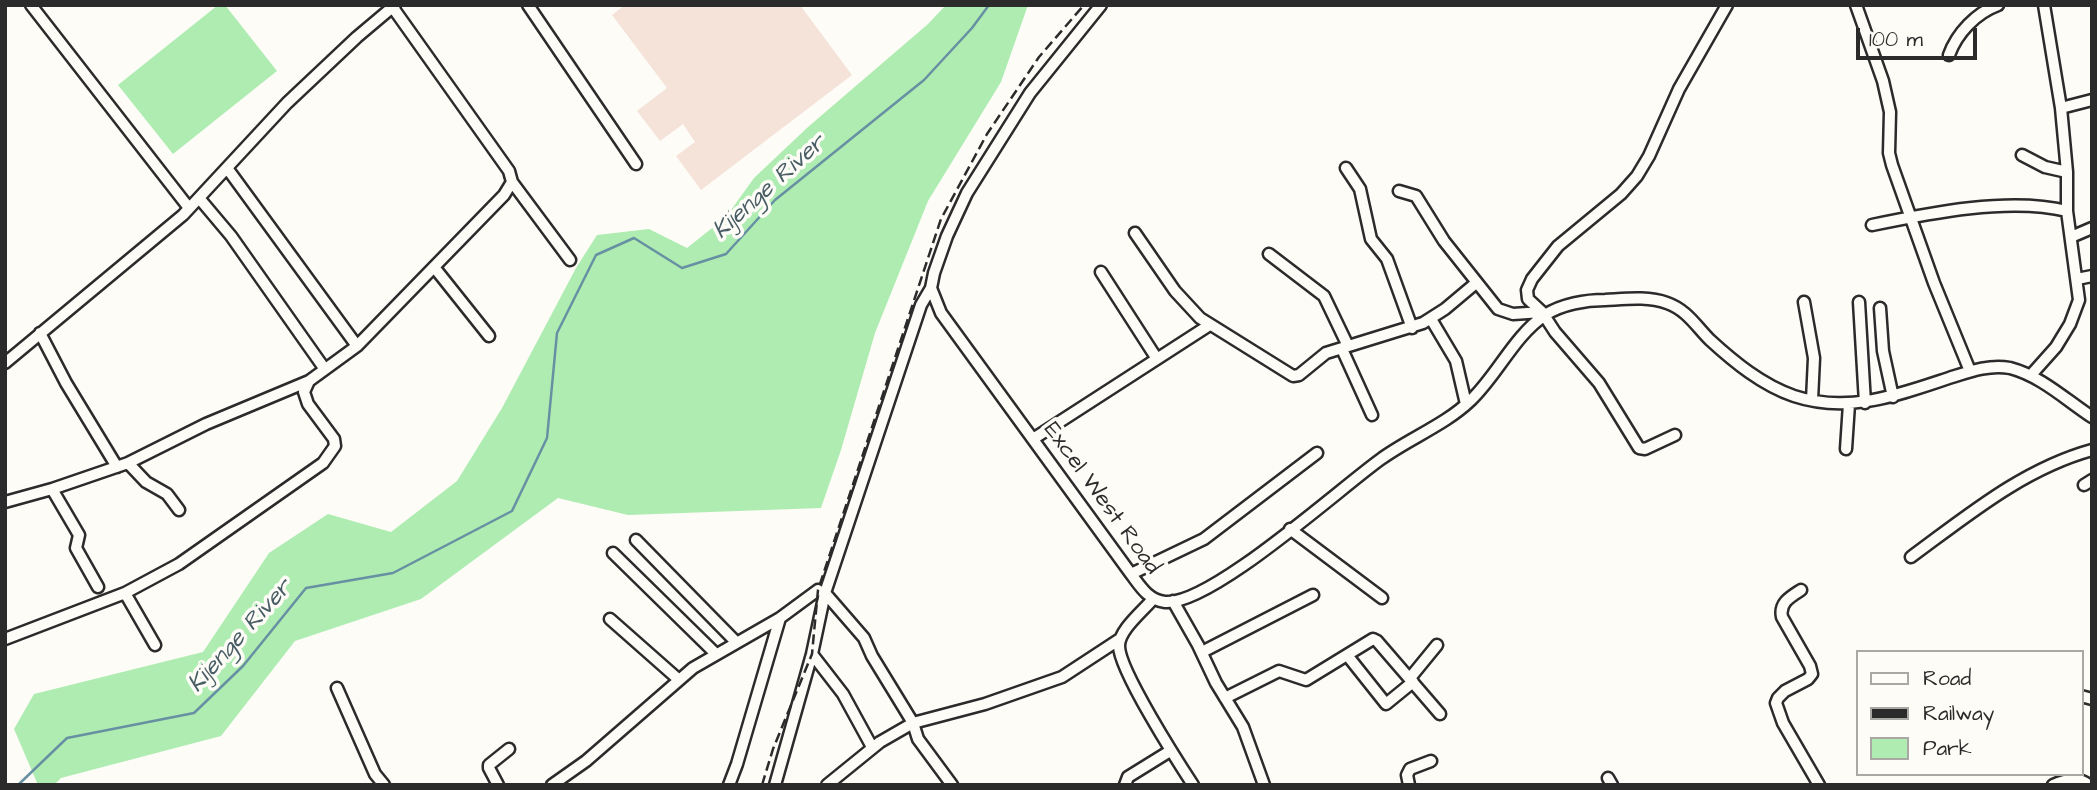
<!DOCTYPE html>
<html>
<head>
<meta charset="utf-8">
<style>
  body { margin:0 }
  #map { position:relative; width:2097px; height:790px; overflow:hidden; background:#fdfcf7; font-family:"Architects Daughter",sans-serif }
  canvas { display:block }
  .frame { position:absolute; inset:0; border:7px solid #2b2b2b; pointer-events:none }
  .legend { position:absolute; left:1856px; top:650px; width:228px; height:126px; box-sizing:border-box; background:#fdfcf7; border:2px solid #a9a8a5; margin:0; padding:9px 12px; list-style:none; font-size:21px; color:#2b2b2b }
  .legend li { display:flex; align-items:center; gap:14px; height:35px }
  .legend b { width:35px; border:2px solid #a9a8a5 }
  .scale { position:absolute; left:1856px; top:28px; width:121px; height:32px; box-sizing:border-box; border:4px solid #2b2b2b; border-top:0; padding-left:9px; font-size:21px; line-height:24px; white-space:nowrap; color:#2b2b2b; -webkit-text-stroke:5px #fdfcf7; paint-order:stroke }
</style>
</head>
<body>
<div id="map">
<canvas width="2097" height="790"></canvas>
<div class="frame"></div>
<ul class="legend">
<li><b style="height:9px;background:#fdfcf7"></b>Road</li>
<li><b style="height:9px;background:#2b2b2b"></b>Railway</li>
<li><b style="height:19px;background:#afecb2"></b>Park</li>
</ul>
<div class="scale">100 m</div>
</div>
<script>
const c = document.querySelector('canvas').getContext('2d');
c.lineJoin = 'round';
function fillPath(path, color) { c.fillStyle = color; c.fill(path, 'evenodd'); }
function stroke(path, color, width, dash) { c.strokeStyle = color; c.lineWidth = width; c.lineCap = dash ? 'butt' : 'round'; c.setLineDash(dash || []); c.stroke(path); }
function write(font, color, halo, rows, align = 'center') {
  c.font = font + ' "Architects Daughter",sans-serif'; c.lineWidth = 7; c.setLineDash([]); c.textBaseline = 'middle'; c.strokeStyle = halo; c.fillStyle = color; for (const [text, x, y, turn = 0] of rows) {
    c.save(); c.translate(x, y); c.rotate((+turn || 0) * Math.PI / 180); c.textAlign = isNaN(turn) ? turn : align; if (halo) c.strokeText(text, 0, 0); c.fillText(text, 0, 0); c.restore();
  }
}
const built = new Path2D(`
  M625,5h175l52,70 -151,115 -25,-34 19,-14 -12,-18 -23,17 -23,-30 30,-23 -55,-73z`);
const green = new Path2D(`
  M218,5h7l52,66 -104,83 -55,-69z
  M946,5h82l-27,77 -73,119 -53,132 -34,117 -20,58 -193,7 -70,-17 -137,101 -126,42 -74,95 -160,42 -7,7h-16l-24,-56 20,-35 169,-42 66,-99 59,-39 63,18 66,-51 45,-73 74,-140 21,-33 52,-6 38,19 39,-31 28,-39 54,-51 120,-103z`);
const stream = new Path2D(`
  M18,785l49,-47 127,-25 49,-47 63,-78 87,-15 119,-62 35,-73 10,-105 39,-78 38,-17 48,30 44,-14 49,-54 149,-120 48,-52 17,-23`);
const minor = new Path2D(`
  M31,5l158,203
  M528,5l108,159
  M1101,5l-71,88 -63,100 -20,43 -13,37 -3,15 10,25 190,261c9,12 17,26 34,28 45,4 174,-113 216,-143 29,-21 64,-34 90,-59 27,-26 43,-64 74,-85 17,-11 41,-15 60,-15 20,-1 43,-4 62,3 20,7 29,23 43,37 24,22 52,45 84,56 54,18 104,-1 155,-18 19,-6 40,-14 61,-10 31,8 56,32 82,49
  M1856,5l27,76 7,31 -1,41 3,12 42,118 36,88
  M1949,55c8,-22 27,-42 49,-50
  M2061,108l31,-8
  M2022,155l23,12 22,5
  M227,168l130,178
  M1346,168l14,21 11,50 16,20 25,69
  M512,182l58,78
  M1399,191l17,5 28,45 54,68 15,5 29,-2
  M199,198l32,38 93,132
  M1872,225c58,-12 137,-28 195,-14
  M1135,233l40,58 25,27 93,58 6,-1 27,-22 97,-30 22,-14 31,-26
  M2071,237l21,-9
  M1269,254l55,42 24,50
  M434,267l55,69
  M1101,272l56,87
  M2077,279l15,-3
  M1804,302l10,56 -2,42
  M1859,302l6,101
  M1880,308l3,43 10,46
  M1431,319l25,42 10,43
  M40,333l26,50 51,84
  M1342,349l30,66
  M5,363l178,-148 104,-112 70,-66 38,-32
  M2031,375l25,-28 14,-23 9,-24 -12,-89v-39l-6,-64 -17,-103
  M1675,435l-30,14 -6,-1 -40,-65 -44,-51 -13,-20 -14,-13 -1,-9 5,-11 26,-33 63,-52 16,-18 12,-20 30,-67 48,-84
  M1033,439l175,-113
  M1846,449l3,-45
  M128,463l18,19 21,12 12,16
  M2084,485l8,-5
  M52,489l27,46 -3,13 22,39
  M5,502l47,-13 76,-26 78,-39 103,-43
  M1290,529l92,69
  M636,540l100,102
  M613,553l103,101
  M1911,557c56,-41 112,-88 181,-107
  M1131,574l73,-35 113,-86
  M1801,590c-11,7 -22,13 -19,27l28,49 2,8 -4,5 -23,12 -7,7 -2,5 7,20 36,62
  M125,593l30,52
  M825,593l39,45 8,18 41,67 5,16 34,46
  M1153,599c-10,12 -34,31 -34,47 0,24 59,116 74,139
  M1173,601l25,44 18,38 27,44 21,58
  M610,619l68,60
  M5,639l120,-46 54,-29 144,-101 12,-17 -1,-7 -26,-35 -4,-12 5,-11 48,-35 147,-151 8,-13 -3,-11 -118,-166
  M1202,652l111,-57
  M812,654l31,40 29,53
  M1347,655l39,49 27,-22
  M1410,678l27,-33
  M337,688l38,86 9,11
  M2081,696l11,3
  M1225,698l54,-27 27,9 67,-41 4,2 63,73
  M1608,778l4,7
  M498,785l-9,-17v-3l20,-16
  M552,785l34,-24 107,-93 87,-50 38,-28
  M729,785l8,-21 43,-146
  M775,785l37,-131 13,-61 96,-288 10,-17
  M827,785l53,-43 33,-19 72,-19 77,-27 58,-38
  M1125,785l3,-8 42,-26
  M1409,785l-2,-10 3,-6 21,-8
  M2053,785c11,-5 25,-9 36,0`);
const rail = new Path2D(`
  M762,785l11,-36 39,-95 6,-64 123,-371 46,-85 52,-77 45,-52`);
const streetNames = [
  ["Excel West Road",1101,499,54]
];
const waterNames = [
  ["Kijenge River",770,188,-42],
  ["Kijenge River",241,637,-48]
];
fillPath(built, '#f5e3da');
fillPath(green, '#afecb2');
stroke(stream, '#6790a2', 2.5);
stroke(minor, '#2b2b2b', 15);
stroke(minor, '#fdfcf7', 10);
stroke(rail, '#2b2b2b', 2.5, [10, 5]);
write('23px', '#2b2b2b', '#fdfcf7', streetNames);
write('italic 24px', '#495d66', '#fdfcf7', waterNames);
</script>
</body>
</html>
